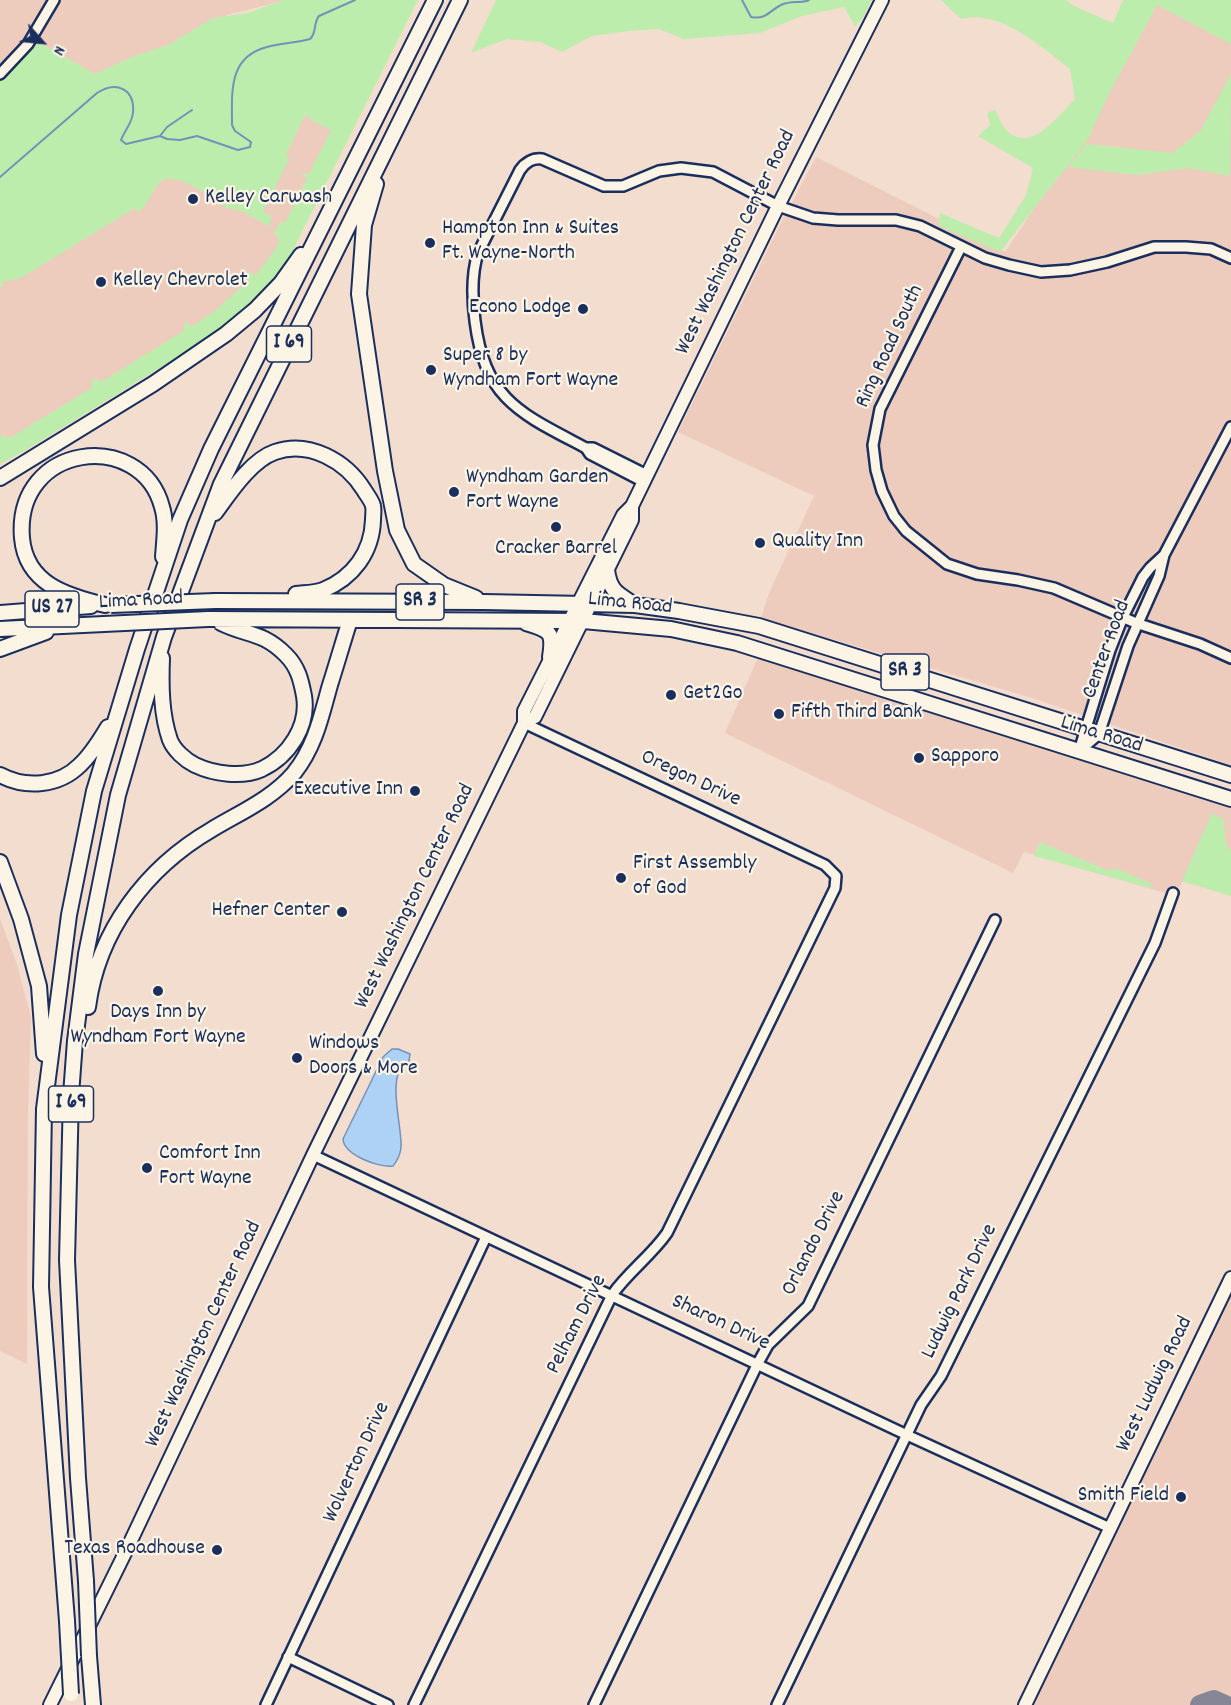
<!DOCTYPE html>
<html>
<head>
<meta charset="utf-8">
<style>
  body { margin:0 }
  #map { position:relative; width:1231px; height:1705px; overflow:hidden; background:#f3ddce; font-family:Dekko,sans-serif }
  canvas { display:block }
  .north { position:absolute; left:12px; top:12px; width:60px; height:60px; -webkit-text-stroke:4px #fcf5e5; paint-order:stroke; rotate:117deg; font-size:16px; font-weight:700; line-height:24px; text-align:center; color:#1b2f5e }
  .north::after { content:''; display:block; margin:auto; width:21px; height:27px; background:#1b2f5e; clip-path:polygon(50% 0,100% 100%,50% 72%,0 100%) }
</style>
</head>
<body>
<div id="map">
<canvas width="1231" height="1705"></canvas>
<div class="north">N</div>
</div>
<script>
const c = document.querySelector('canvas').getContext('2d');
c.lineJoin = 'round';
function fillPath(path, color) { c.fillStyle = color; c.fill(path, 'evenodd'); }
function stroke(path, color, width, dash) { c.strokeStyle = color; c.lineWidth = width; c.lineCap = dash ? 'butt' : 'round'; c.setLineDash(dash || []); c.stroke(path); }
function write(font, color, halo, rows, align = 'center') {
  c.font = font + ' Dekko,sans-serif'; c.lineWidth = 4.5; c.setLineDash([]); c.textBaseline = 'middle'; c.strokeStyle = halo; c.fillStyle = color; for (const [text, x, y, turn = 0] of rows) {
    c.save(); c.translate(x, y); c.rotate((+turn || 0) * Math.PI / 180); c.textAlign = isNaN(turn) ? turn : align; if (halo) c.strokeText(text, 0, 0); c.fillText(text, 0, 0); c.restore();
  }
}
const built = new Path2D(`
  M0,0h287l-60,15 -102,58 273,-73 -122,268 -48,48 -228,147v-380l34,-33 -10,-6 -24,28z
  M1145,0l86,13v752l-199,-67 -271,-80 8,-25 45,-97 -136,-64 102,-207 36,-68 189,95 80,-120z
  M759,655l472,151v90l-48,-15 -3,6 -9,-2 -6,8 -141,-41 -11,21 -288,-140z
  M0,918l17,47 14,52 -3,95 -1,252 -27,-13z
  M1231,1290v415h-199z`);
const green = new Path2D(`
  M283,0h135l-132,264 -15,22 -46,42 -199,122 -26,14v-27l5,-2 3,4 85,-52 -2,-5 5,-4 5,4 84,-52 -2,-5 5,-3 3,5 25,-17 33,-30 -3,-4 3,-4 7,3 18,-24 6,-12 -6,-5 6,-12 5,1 22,-45 -5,-2v-2h7l22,-44 -22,-11 -1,-5 -4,3 -18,38 3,4 -26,53 9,5 -3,9 -28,-15 -14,-3 -14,-8 1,-2c-13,-7 -44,-29 -56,-14 -7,9 -10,21 -19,28l-4,-4 -114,70 -18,3v5l-3,1v-208l38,-36 4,1 53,30 39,-18 34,-11 45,-27 35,-5z
  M496,0h376l-10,19 -7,7 -11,-19 -42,9 -42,17 -76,6 -25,-10 -31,2 -36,5 -30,16 -22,-10 -33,-3 -36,14z
  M941,0h125l8,6 39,17 10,-23h108v44l-74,-39 -49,91 -21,45 -87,111 -61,-26 1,-13 59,25 27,-43 7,-27 -55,-32 12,-11 -3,-12 8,-3c3,5 5,12 9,17 24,31 53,-10 71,-28l-5,-30c-29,-22 -70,-60 -109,-50z
  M1231,74l-1,102 -42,-8 -51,7 -69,-8 19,-23 86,9 28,-23z
  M1212,813l11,6 3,26 5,5v46l-49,-15z
  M1040,842l69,29 6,-3 37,16 -2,4 -116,-32z`);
const water = new Path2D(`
  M392,1049h6l12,5 -1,7c-25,10 -6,67 -8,87 -1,7 -4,13 -8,18 -14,2 -49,-11 -50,-27l40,-82z`);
const stream = new Path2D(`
  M742,0l9,17c15,3 18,-6 30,-12 10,-5 20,-1 28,-5
  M160,136l7,-9 25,-17
  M0,177l97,-84c19,-12 38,-5 36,20 -1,10 -8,17 -12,27l5,4 34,-8 7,3 13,1 17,-4 41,14 12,-3 1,-5 -16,-11 -3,-6c0,-33 -4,-68 35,-78 14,-4 29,-4 43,-8 7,-6 3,-16 9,-23l36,-16`);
const taxiway = new Path2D(`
  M1200,1705l14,-5 11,5`);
const minor = new Path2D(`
  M0,74l28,-30 26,-44
  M961,247l-81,162 -7,36 3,25 6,21 12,25 12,15 41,33 30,10 41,6 36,8 82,35 64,21 31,14
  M586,448l4,6 54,28
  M647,475l-54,-27h-7c-64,-34 -101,-47 -111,-127 -3,-23 -4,-46 3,-68l42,-83c6,-8 12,-12 22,-11l62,27h19l36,-15 22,-3 32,4 65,34 35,12 25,2h58l24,6 65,32 24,7 32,7 29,-2 37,-8 47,-15h32l25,2 20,9
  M1079,751l20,-17 29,-88 31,-70 5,-21 67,-128
  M1079,751l31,-101 13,-33 20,-40 7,-9 14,-13
  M313,1155l594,280 203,93
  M288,1657l100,48
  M266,1705l220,-468
  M414,1705l198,-410c16,-23 39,-39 55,-62l168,-345 1,-12 -11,-11 -301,-142
  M594,1705l164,-342 10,-18 40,-39 187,-386
  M777,1705l144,-300 20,-29 214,-433 18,-50`);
const major = new Path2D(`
  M524,723l11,-6 97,-197v-14
  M50,1705l77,-156 186,-394 211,-432v-12l99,-196 9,-9 146,-300 104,-206
  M1025,1705l206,-427`);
const highway = new Path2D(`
  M376,184l-12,41 -5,69 26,177 12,59 17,34 30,21 32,13
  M0,478l153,-94 73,-50 29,-24 26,-27 20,-28
  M215,513c14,-19 36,-53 60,-61 34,-12 71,9 89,38 3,5 8,11 9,16 1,4 0,10 0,14 -1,32 -20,58 -50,70 -8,3 -19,3 -27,4
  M607,570c3,22 11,24 28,35
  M215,601l269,1 151,3 44,6 80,15 472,149
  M105,605c-38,-9 -79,-21 -83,-67 -8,-95 119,-110 140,-31 5,16 2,34 1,50
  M0,613l91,-7
  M208,619l375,2 88,8 66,14 494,156
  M526,623c24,7 28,9 24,34
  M0,629l104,-5
  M0,649l46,-17
  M162,658c-1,27 -1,56 8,82 4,10 15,20 25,25 19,9 47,13 67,4 27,-13 47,-43 42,-73 -3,-16 -6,-29 -18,-41 -24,-24 -39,-19 -65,-32
  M0,775c26,14 59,11 80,-10 12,-11 20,-25 28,-38
  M0,862l21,57 18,67 5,68
  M88,1007c10,-76 58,-139 123,-177 28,-17 61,-31 83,-57 21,-26 27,-56 36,-88 7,-22 13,-43 20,-65
  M86,1581l-8,-103 -11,-218 4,-165 4,-54 11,-87 32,-159 46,-158 57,-153 239,-484
  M67,1621l-26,-334 3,-178 25,-194 25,-124 43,-142 43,-129 31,-71 224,-449
  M89,1656l4,49`);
const highwayBridge = new Path2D(`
  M111,605l104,-4
  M104,624l104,-5
  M86,1581l3,75
  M67,1621l4,73`);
const markers = [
  [193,199,6,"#1b2f5e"],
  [430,243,6,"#1b2f5e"],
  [101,282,6,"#1b2f5e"],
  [583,309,6,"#1b2f5e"],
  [431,370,6,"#1b2f5e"],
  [454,492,6,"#1b2f5e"],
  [556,527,6,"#1b2f5e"],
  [760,543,6,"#1b2f5e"],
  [671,695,6,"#1b2f5e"],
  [779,714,6,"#1b2f5e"],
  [919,758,6,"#1b2f5e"],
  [415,791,6,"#1b2f5e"],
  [621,878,6,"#1b2f5e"],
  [342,912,6,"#1b2f5e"],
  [158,991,6,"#1b2f5e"],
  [297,1058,6,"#1b2f5e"],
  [147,1168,6,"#1b2f5e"],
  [1181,1497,6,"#1b2f5e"],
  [217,1550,6,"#1b2f5e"]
];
const shields = [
  [289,344,45],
  [420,602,48],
  [52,609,54],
  [905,672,48],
  [71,1104,45]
];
const shieldNames = [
  ["I 69",289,344],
  ["SR 3",420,602],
  ["US 27",52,609],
  ["SR 3",905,672],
  ["I 69",71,1104]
];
const poiNames = [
  ["Kelley Carwash",205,199],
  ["Hampton Inn & Suites",442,230],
  ["Ft. Wayne-North",442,255],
  ["Kelley Chevrolet",113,282],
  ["Econo Lodge",571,309,"right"],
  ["Super 8 by",443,357],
  ["Wyndham Fort Wayne",443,382],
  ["Wyndham Garden",466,479],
  ["Fort Wayne",466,504],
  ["Quality Inn",772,543],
  ["Cracker Barrel",556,550,"center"],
  ["Get2Go",683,695],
  ["Fifth Third Bank",791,714],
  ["Sapporo",931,758],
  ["Executive Inn",403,791,"right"],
  ["First Assembly",633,865],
  ["of God",633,890],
  ["Hefner Center",330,912,"right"],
  ["Days Inn by",158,1014,"center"],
  ["Wyndham Fort Wayne",158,1039,"center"],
  ["Windows",309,1045],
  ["Doors & More",309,1070],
  ["Comfort Inn",159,1155],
  ["Fort Wayne",159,1180],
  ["Smith Field",1169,1497,"right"],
  ["Texas Roadhouse",205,1550,"right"]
];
const streetNames = [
  ["West Washington Center Road",737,243,-64],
  ["Ring Road South",891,347,-65],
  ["Lima Road",141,602,-3],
  ["Lima Road",630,605,6],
  ["Center Road",1108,650,-70],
  ["Lima Road",1101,736,17],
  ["Oregon Drive",690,780,25],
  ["West Washington Center Road",416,897,-64],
  ["Orlando Drive",815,1244,-63],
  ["Ludwig Park Drive",961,1292,-64],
  ["Sharon Drive",720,1324,25],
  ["Pelham Drive",578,1325,-63],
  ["West Washington Center Road",205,1335,-65],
  ["West Ludwig Road",1156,1385,-64],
  ["Wolverton Drive",358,1463,-65]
];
fillPath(built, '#edccbe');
fillPath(green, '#bdedac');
fillPath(water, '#add2f6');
stroke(water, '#7391b9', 1.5);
stroke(stream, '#7391b9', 2);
stroke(taxiway, '#878696', 20);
stroke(minor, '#1b2f5e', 14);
stroke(major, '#1b2f5e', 16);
stroke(highway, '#1b2f5e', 18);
stroke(minor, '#fcf5e5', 9);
stroke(major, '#fcf5e5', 12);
stroke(highway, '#fcf5e5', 14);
stroke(highwayBridge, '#1b2f5e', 18, []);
stroke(highwayBridge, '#fcf5e5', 14);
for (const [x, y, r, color] of markers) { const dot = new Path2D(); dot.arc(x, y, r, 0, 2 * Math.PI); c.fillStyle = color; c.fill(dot); stroke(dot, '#fcf5e5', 2); }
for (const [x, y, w] of shields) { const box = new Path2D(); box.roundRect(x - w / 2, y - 18, w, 36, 4.5); c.fillStyle = '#fcf5e5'; c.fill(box); stroke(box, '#1b2f5e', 1.5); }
write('bold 21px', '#1b2f5e', null, shieldNames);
write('22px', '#1b2f5e', '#fcf5e5', poiNames, 'left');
write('22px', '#1b2f5e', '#fcf5e5', streetNames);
</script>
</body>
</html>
